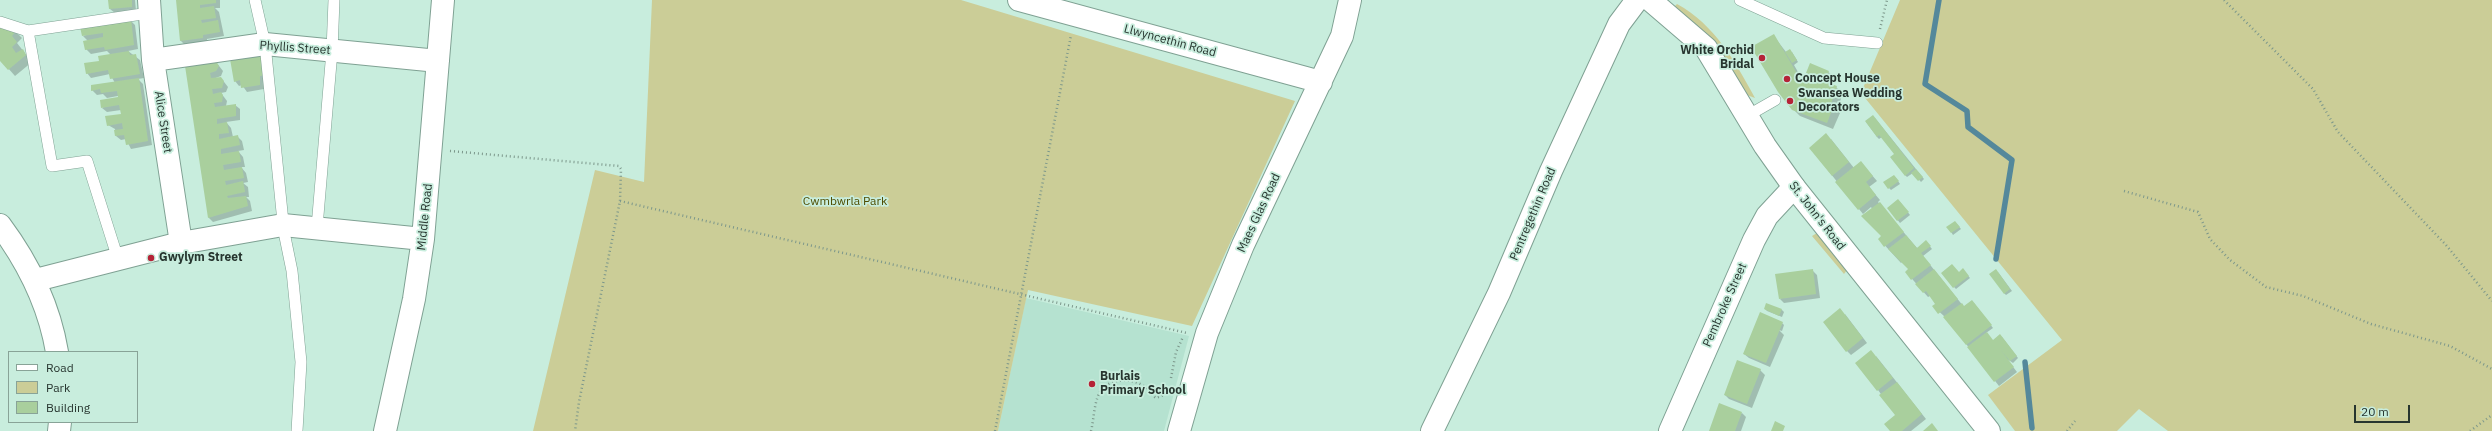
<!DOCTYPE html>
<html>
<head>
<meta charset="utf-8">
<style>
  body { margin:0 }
  #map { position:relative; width:2492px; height:431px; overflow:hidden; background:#c8eddd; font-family:"IBM Plex Sans",sans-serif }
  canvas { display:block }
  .legend { position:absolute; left:8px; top:351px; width:130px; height:72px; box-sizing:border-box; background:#c8eddd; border:1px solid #88a397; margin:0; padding:5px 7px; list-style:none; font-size:12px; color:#27352f }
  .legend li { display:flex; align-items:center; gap:8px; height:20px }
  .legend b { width:20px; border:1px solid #88a397 }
  .scale { position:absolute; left:2354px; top:405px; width:56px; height:18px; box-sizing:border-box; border:2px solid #27352f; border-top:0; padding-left:5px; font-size:12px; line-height:14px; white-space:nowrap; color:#27352f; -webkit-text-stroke:3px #c8eddd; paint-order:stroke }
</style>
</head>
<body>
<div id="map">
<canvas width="2492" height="431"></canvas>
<ul class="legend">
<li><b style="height:5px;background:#fff"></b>Road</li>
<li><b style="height:11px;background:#cbcd97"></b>Park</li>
<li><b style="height:11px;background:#a9cf9d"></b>Building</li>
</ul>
<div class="scale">20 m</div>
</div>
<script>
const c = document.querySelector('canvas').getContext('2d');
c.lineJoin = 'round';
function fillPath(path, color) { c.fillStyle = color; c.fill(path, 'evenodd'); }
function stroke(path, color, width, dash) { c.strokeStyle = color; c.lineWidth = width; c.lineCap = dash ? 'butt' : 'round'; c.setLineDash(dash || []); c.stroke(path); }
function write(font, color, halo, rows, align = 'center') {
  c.font = font + ' "IBM Plex Sans",sans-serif'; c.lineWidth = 3.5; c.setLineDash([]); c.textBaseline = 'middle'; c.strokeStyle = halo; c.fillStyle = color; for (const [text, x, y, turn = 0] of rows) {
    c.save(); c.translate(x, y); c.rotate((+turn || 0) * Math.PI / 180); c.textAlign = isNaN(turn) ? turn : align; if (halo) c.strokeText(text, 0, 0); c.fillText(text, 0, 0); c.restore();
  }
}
const built = new Path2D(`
  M1026,298l163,38 -25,95h-166z`);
const green = new Path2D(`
  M652,0h309l334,101 -103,225 -164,-36 -30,141h-465l62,-261 49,12z
  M1900,0h592v431h-324l-29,-22 -22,22h-102l-27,-36 74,-55 -201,-247z
  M1677,4c38,21 58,57 78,94l-8,-3c-20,-36 -40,-65 -74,-87z
  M1817,233l30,37 -3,4 -32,-38z`);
const shadow = new Path2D(`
  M109,0h26l1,11 -21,2 -5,-4z
  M179,0h41v8h-5l4,4 5,24 -17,3v3l-22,3 -4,-4z
  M130,20l5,5 3,24 -10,2 12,9 4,18 -6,1 5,5 9,61 -21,4 -5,-10 -5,1 -5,-4 -1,-7 -7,-4 14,-11 -1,-4 -14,2 -5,-4 21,-13 -16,3 -4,-4 -6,1 -5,-5 23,-7 -5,-9 -19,4 -4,-5 24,-18 -4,-4 -16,3 -5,-5 2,-8 -5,-5z
  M0,26l16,6 6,6 -5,5 15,19 -17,14 -15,-17z
  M1773,35l13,17h6l6,10 -4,3 8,14 8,3 2,-6 -5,-3 21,-1 3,2 -4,9 9,4 7,6 -6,17 3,3 -7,16 -33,-13 -7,-7z
  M263,54l1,35 -17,3 -5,-7 -3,1 -4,-5z
  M216,62l7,9 -2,5 -8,3 8,-1 7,9 -2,5 -5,1 6,8 -1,5 9,-1 5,4v11l-14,2 5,6 2,9 4,-1 5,5 2,9 -6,1 5,6 2,10h-4l5,6 2,9 -5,1 5,4 1,10h-3l4,4 2,10 -39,11 -4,-4 -23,-151z
  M1875,118l49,61 -3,3 -8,-9 -6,4 -2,-2 -10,-21 -13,-17 -3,2 -2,-2 -11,-15z
  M1831,139l23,29 11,-1 12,14 -8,6 11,13 -2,2 39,46 11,-4 4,5 -9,7 41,51 10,-4 19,25 -7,5 7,8 9,-4 16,21 -5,5 -6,-4 10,13 -18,14 -54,-69 -12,-11 3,-2 -6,-8 -2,1 -22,-25 3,-3 -6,-8 -2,2 -22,-24 4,-3 -11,-27 -1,-2 -8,7 -53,-66z
  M1896,178l4,6 -9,6 -2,-2z
  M1900,202l10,13 -10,8 -12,-15z
  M1957,224l4,5 -8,6 -5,-8z
  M1812,270l5,5 3,23 -36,5 -4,-4z
  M1965,272l5,6 -14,11 -2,-2 5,-14z
  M1998,272l14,19 -6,4 -2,-2z
  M1767,304l15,6 2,2 -2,5 -15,-6 -2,-2z
  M1845,314l22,29 -16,12 -4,-4z
  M1782,323l2,2 -2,6 -3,-1 5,5 -14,32 -21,-9 -5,-4z
  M1876,356l50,63 -15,12h-19l4,-16 -18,-25z
  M1760,370l5,5 -13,33 -23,-9 -4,-4z
  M1742,413l4,4 -5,14h-31z`);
const stream = new Path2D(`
  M1939,0l-14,84 42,27 1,16 44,33 -16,99
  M2025,362l7,66`);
const building = new Path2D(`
  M108,0h24v7l-23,2z
  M176,0h40v3l-16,2v3l14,-2 2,12 -15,2 1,3 16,-3 2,12 -17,3v3l-23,3z
  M131,19l3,26 -29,5 -1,-3 -19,3 -2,-9 20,-4v-4l-21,3 -2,-9z
  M0,25l16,6 -4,5 5,6 -5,5 4,6 7,-4 3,6 -18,15 -8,-9z
  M1774,34l25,43 10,4 2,-4 26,9 -6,18 3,1 -7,18 -35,-13 -14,-18 -27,-45z
  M1790,49l7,11 -5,3 -7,-11z
  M129,51l1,4 6,-1 4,20 -30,5 -2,-9 -22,4 -2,-11 15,-2 -1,-5z
  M264,53l2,22 -6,1v9l-19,3 -1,-8 -6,2 -4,-23z
  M216,61l3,5 -3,5 -6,2 1,5 10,-1 3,4 -2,7 -10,1 1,5 8,-2 2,3 -1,7 -8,1 1,4 21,-3v12l-19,3v5l10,-2 2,11 -10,1v5l19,-4 2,10 -19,4v5l18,-3 2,11 -18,3 1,5 18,-3 2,11 -19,3 1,4 17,-4 2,11 -18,4 1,2 18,-2 2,10 -40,12 -23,-152z
  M1810,63l19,8 -4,10 -19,-8z
  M139,78l9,63 -22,4 -2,-10 -9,1 -1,-6 9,-1 -1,-6 -15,3 -2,-10 16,-2 -2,-9 -18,3 -1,-8 18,-3 -1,-6 -16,2 -1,-4 -9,2v-6z
  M1873,115l41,53 -9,8 -15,-19 4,-3 -15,-19 -2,2 -12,-16z
  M1826,133l23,29 -17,14 -23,-28z
  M1861,161l12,15 -7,6 10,13 -18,15 -23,-28z
  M1916,169l7,8 -5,4 -7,-8z
  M1894,175l5,6 -11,8 -5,-7z
  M1898,199l11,13 -12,9 -10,-13z
  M1880,202l24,30 -20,15 -6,-8 3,-3 -20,-20z
  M1955,221l5,6 -9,6 -5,-6z
  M1906,235l11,13 9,-8 5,6 -10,7 10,12 -20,15 -6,-8 3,-3 -20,-20z
  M1952,264l7,8 4,-4 6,8 -16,12 -12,-15z
  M1813,269l3,25 -37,5 -4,-25z
  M1934,269l24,30 -20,15 -6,-8 3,-2 -9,-13 -3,2 -8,-9z
  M1996,269l14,20 -6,5 -15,-20z
  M1972,300l20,25 -26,20 -23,-28 19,-14 2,3z
  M1766,303l16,6 -3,7 -15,-7z
  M1840,308l23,30 -17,14 -23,-30z
  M1760,312l23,10 -17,41 -23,-9z
  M1987,332l6,8 7,-6 17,22 -7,5 -10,-12 14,18 -20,15 -27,-35z
  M1871,350l22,28 -16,13 -22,-28z
  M1737,360l24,9 -14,35 -23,-9z
  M1897,382l25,32 -20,17h-12l-6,-7 11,-9 -16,-20z
  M1719,403l23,9 -7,19h-26z
  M1775,421l10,5 -2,5h-12z
  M1932,423l6,8h-15z`);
const path = new Path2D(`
  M2224,0l89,89 25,43 108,113 46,56
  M1880,29l7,-29
  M450,151l169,15 2,3 -1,32 -41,201 -4,29
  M2124,191l74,21 12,27 20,21 36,27 37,9 68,28 79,22 42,23
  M620,201l567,132
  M1171,378l5,-26 7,-15
  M995,431l76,-396
  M1091,431c3,-11 3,-33 11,-42 10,-11 31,-11 43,-2 4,3 6,8 11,11l8,-3 5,-8
  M2067,431l8,-10
  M2470,431l22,-16`);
const service = new Path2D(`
  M255,0l10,44 19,188 8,39 9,91 -4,69
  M1740,0l84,38 53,5
  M0,22l28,9 121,-18
  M28,31l24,135 35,-5 31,98
  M1747,116l28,-16
  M317,227l15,-176 2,-51`);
const minor = new Path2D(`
  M149,0l4,60 28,183
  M1019,0l302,82
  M153,60l112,-16 173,17
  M0,225c29,39 49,79 57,127
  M36,280l145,-37 102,-18 140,14
  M59,431l1,-9
  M385,431l29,-132 9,-60 20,-239
  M1179,431l28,-98 36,-88 99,-209 8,-36
  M1670,431l84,-191 13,-24 27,-29`);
const tertiary = new Path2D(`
  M1650,0l56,48 59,98 29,41 195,244
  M1432,431l67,-138 52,-122 68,-147 18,-24`);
const markers = [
  [1762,58,4,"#b52337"],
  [1787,79,4,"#b52337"],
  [1790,101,4,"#b52337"],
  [151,258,4,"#b52337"],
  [1092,384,4,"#b52337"]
];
const streetNames = [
  ["Llwyncethin Road",1170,41,15],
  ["Phyllis Street",295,48,4],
  ["Alice Street",163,122,81],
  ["Maes Glas Road",1259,213,-65],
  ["Pentregethin Road",1533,214,-67],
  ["St. John's Road",1817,216,52],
  ["Middle Road",425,217,-84],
  ["Pembroke Street",1725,305,-66]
];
const poiNames = [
  ["White Orchid",1754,51,"right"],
  ["Bridal",1754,65,"right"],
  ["Concept House",1795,79],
  ["Swansea Wedding",1798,94],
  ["Decorators",1798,108],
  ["Gwylym Street",159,258],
  ["Burlais",1100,377],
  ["Primary School",1100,391]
];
const parkNames = [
  ["Cwmbwrla Park",845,202]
];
fillPath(built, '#b5e2d0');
fillPath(green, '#cbcd97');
fillPath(shadow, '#0003');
stroke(stream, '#54889b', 5.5);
fillPath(building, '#a9cf9d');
stroke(service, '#7fa193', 12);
stroke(minor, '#7fa193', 24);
stroke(tertiary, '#7fa193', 24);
stroke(path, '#7c978b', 2.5, [1, 3]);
stroke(service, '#fff', 11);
stroke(minor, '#fff', 22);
stroke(tertiary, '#fff', 22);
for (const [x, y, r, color] of markers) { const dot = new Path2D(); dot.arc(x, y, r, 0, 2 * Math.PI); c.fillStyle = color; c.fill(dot); stroke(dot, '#c8eddd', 1.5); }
write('12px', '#27352f', '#c8eddd', streetNames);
write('bold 12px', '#27352f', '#c8eddd', poiNames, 'left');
write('12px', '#4e4c00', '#c8eddd', parkNames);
</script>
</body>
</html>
